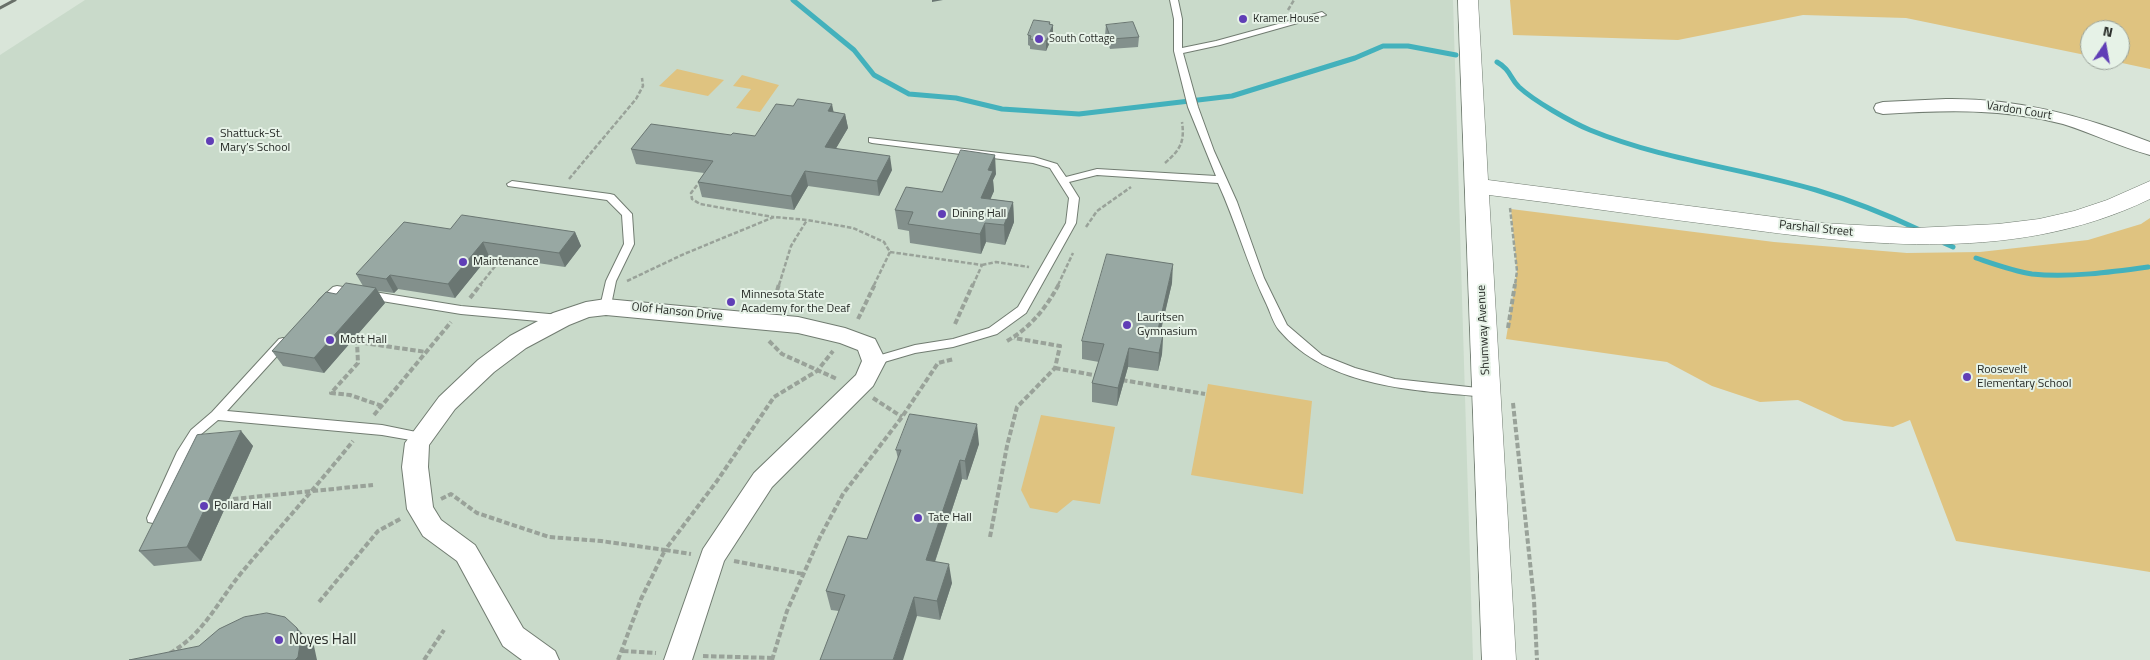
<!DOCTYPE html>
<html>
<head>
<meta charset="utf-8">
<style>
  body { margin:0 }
  #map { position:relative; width:2150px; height:660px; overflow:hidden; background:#d9e5d9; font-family:"Titillium Web",sans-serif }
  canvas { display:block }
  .north { position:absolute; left:2080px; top:20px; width:50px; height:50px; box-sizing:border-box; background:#e6f2e7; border:1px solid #9aa29a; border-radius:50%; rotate:12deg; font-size:14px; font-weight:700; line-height:20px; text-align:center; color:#272b27 }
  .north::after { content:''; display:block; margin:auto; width:18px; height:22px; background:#603eb6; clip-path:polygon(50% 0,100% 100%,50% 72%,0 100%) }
</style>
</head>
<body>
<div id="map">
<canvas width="2150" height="660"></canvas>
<div class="north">N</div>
</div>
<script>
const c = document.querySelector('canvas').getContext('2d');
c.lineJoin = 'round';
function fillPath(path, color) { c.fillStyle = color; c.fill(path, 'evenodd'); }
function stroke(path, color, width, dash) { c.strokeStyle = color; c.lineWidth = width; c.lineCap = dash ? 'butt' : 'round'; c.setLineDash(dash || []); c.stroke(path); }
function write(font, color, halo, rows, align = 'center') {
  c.font = font + ' "Titillium Web",sans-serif'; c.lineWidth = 4; c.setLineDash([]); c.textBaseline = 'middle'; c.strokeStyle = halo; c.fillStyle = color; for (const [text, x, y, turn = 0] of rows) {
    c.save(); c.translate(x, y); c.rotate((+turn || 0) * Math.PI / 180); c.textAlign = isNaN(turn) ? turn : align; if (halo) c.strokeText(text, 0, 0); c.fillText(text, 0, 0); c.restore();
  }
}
const built = new Path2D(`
  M85,0h1368l20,660h-1473v-605z`);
const green = new Path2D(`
  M1510,0h640v69l-42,-9h12v-30h-30v26l-184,-38 -103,-3 -125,25 -165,-5z
  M677,69l47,11 -16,16 -49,-10z
  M742,75l37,10 -19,27 -24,-4 15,-19 -18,-3z
  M1511,209l263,33 133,11 73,-1 108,-12 53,-16 9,-6v354l-194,-31 -46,-121 -17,7 -49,-6 -46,-21 -38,2 -48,-16 -45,-24 -161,-23 11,-68z
  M1208,384l104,17 -9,93 -112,-19z
  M1041,415l74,12 -15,77 -27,-4 -16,13 -27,-5 -9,-18z`);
const stream = new Path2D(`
  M793,0l61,50 20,25 35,19 47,4 46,11 77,5 153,-18 123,-38 28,-12h25l48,9
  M1497,62c14,8 12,15 22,25 15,14 52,35 71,43 73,30 151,38 226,60 37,11 72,25 106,41
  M1944,243l9,4
  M1976,258c18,6 37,13 56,16 36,4 80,-2 116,-7`);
const pathFar1 = new Path2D(`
  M1288,10l6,-10
  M1165,163c15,-13 20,-21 17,-41
  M569,179l67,-80 7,-13 -1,-8
  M701,180l-10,13 1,6 8,5 73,13
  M1510,208l7,63 -2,14
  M1086,227l11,-16 34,-24
  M890,252l92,13 -9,20
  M982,265l14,-3 33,5
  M627,281l57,-27 90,-37 33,3 46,8 31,14 6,10 -16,33
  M480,285l21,-26
  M779,285l12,-39 16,-26
  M1058,285l15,-32`);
const path = new Path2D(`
  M470,298l11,-14
  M775,298l4,-14
  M858,319l17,-35
  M955,324l18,-40
  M1508,328l7,-44
  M769,341l13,13 55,25
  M1007,341c24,-14 39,-33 52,-57
  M1055,368l44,8
  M1122,380l83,14
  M873,398l29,19
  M1513,403l21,197 3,60
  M382,406l-32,-11 -19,-2 27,-30 -1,-21 69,10
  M374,415l77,-93
  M233,499l140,-14
  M441,499l10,-5 26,19 72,24 52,4 64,9 52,-69 57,-84 43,-26 16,-20
  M990,537l17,-91 10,-39 38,-39 5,-22 -46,-8
  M734,561l69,13
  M319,602l59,-71 24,-13
  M623,651l33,2
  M170,653c34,-19 48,-52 72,-81 37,-44 75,-86 111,-131
  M703,656l69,2
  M424,660l20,-30
  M618,660l23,-61 24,-49 26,4
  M772,660l15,-49 33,-74 23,-43 59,-77 36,-54 16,-4`);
const lane = new Path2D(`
  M1170,0h8l4,19v29l34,-7 106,-29 4,3 -106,30 -37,8 15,54 16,44 23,51 27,76 23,47 35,30 33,13 40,11 92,10 4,1 2,3 -2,3 -4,1c-71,-7 -158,-8 -208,-67 -6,-7 -9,-19 -13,-27 -19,-39 -30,-81 -48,-120l-121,-8 -28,7 10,16 -3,25 -50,90 -29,21 -44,13 -38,6 -41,12 -4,-1 -2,-3 2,-3 4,-1 41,-12 38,-6 36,-11 29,-21 48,-84 3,-25 -19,-30 -17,-5 -161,-20 -3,-1v-4l165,19 23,7 9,13 31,-8 119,7 -28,-69 -14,-56v-32z
  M512,181l98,13 4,1 18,19 2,30 -18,37 -6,29 -4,1 -6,-4 6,-26 18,-37 -2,-29 -15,-15 -99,-14 -1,-2z
  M337,286l124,20 99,9 6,4 -6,4 -99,-9 -122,-20 -12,12h-8l-2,-3 2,-3 14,-13z
  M283,338l4,1 2,3 -2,3 -60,66 155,14 44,9 2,3 -2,3 -4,2 -40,-7 -164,-15 -19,16 -11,18 -30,68 -5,1 -5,-1 -1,-4 30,-66 14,-22 21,-18 67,-73z`);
const street = new Path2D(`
  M1946,99c71,-1 138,17 204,43v13c-30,-8 -58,-22 -87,-31 -60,-16 -119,-14 -180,-10l-7,-2 -2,-4 2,-4 7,-2z
  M606,299l192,18 47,11 30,11 11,22 -13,25 -101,101 -48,74 -32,99h-28l39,-111 51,-76 102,-98 6,-14 -4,-11 -18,-7 -42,-10 -192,-18 -17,2 -20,8 -43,23 -32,24 -39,37 -26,36 -1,22 5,40 8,13 34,25 48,83 32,23 4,9h-37l-19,-14 -46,-85 -34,-25 -16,-27 -5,-42 3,-24 34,-46 39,-37 32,-24 43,-23 33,-11z`);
const secondary = new Path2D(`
  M1458,0h20l10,180 333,43 93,5 84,-4 41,-5 35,-8 33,-11 43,-19v18c-132,64 -280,47 -420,28 -80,-10 -160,-22 -241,-32l27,465h-34z`);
const rail = new Path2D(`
  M0,8l15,-8`);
const wall = new Path2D(`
  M1050,22v2l3,1v10l-7,16 -16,-2v-3l-2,-1v-10z
  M1106,25l33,12 -1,10 -28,2 -5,-14z
  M834,112l11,2 3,14 -12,20 56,22 -13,26 -71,-10 -14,24 -92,-13 -4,-15 6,-9 -68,-9 -5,-15 100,-14 24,1z
  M996,174l-3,6 1,11 -4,8 23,3 1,20 -9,23 -19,-3 -5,12 -71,-11 -1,-12 -11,-2 -3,-19z
  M450,229l125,3 6,14 -16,21 -76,-11 -34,42 -57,-9 -4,4 -16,-2 7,12 -61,70 -41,-7 -11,-15 64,-57 27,-8 -7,-12z
  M1172,283l-12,52h3l-1,19 -4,17 -30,-4 -11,39 -25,-4v-19l7,-21 -17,-3v-18z
  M241,431l12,15 -52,115 -47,5 -15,-15z
  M979,444l-12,36 -5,-1 -27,83 17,21 -12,37 -23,-4 -78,-5 -8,-1 -5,-19 41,-52 31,-80 -2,-9z`);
const shadedWall = new Path2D(`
  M932,0h11l-11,2z
  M1050,22v10l3,-7v10l-7,16v-10z
  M832,104l3,15 -7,-8z
  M845,114l3,14 -20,34 -3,-15z
  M995,155l1,19 -3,6 1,11 -11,26 -2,-19 7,-28z
  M890,156l2,14 -13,26 -2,-15z
  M805,171l3,15 -14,24 -3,-14z
  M1013,202l1,20 -9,23 -1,-20z
  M985,223l1,19 -5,12 -1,-20z
  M575,232l6,14 -16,21 -6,-14z
  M483,242l6,14 -34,42 -7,-14z
  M1173,264l-1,19 -17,70 2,-19z
  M390,275l8,14 -4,4 -8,-14z
  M376,288l9,15 -61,70 -10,-15z
  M1163,335l-1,19 -4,17 1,-18z
  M1129,348l-1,19 -11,39 1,-18z
  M977,424l2,20 -12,36 -2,-19z
  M241,431l12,15 -52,115 -14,-14z
  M960,460l2,19 -33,100 -3,-19z
  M949,564l3,19 -12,37 -3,-19z
  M914,597l3,19 -14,44h-10z
  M297,628l17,18 3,14h-22z`);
const building = new Path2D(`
  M1034,20l16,2 -1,2 4,1 -7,16 -16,-2 1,-3 -3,-1z
  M1133,22l6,15 -28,2 -5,-14z
  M798,99l34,5 -4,7 17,3 -20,33 65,9 -13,25 -72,-10 -14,25 -93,-14 15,-21 -82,-12 20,-25 80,11 2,-2 22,3 21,-32 17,2z
  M961,150l34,5 -7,15 5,1 -12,27 32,4 -9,23 -19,-2 -5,11 -72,-10 5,-12 -18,-2 11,-23 36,5z
  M462,215l113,17 -16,21 -76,-11 -35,42 -58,-9 -4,4 -30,-5 48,-52 46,7z
  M1107,254l66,10 -16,70 6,1 -4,18 -30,-5 -11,40 -26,-5 12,-39 -22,-3z
  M346,283l30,5 -62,70 -42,-7 54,-59 10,2z
  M910,414l67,10 -12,37 -5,-1 -34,100 23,4 -12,37 -23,-4 -21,63h-73l25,-65 -19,-4 22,-55 19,3 34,-89h-5z
  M241,431l-54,116 -48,4 58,-116z
  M267,613l18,4 12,11 3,16 -2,13 -3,3h-166l70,-14 20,-17 25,-12z`);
const markers = [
  [1243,19,5,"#603eb6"],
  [1039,39,5,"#603eb6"],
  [210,141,5,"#603eb6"],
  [942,214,5,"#603eb6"],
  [463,262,5,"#603eb6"],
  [731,302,5,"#603eb6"],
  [1127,325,5,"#603eb6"],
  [330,340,5,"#603eb6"],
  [1967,377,5,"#603eb6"],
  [204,506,5,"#603eb6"],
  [918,518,5,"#603eb6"],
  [279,640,5,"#603eb6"]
];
const farPoinames = [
  ["Kramer House",1253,19],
  ["South Cottage",1049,39]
];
const streetNames = [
  ["Vardon Court",2019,111,9],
  ["Parshall Street",1816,229,6],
  ["Olof Hanson Drive",677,312,6],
  ["Shumway Avenue",1484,330,-93]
];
const poiNames = [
  ["Shattuck-St.",220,134],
  ["Mary’s School",220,148],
  ["Dining Hall",952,214],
  ["Maintenance",473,262],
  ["Minnesota State",741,295],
  ["Academy for the Deaf",741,309],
  ["Lauritsen",1137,318],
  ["Gymnasium",1137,332],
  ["Mott Hall",340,340],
  ["Roosevelt",1977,370],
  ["Elementary School",1977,384],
  ["Pollard Hall",214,506],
  ["Tate Hall",928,518]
];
const nearPoinames = [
  ["Noyes Hall",289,640]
];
fillPath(built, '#c9daca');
fillPath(green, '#dfc380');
stroke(stream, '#43b1bc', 5);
stroke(lane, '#717c71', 2);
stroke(street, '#717c71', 2);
stroke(secondary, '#717c71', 1);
stroke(pathFar1, '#99a299', 2.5, [4.5, 2]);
stroke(path, '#99a299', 4, [5.5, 2.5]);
fillPath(lane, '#fff');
fillPath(street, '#fff');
fillPath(secondary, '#fff');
stroke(rail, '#697069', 3);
fillPath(wall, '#83908c');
fillPath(shadedWall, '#6a7672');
fillPath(building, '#98a8a3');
stroke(building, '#6a7672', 1);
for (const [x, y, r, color] of markers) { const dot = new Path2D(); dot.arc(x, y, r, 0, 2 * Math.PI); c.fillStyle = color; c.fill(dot); stroke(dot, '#e6f2e7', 2); }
write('11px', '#272b27', '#e6f2e7', farPoinames, 'left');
write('12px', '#272b27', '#e6f2e7', streetNames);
write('12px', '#272b27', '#e6f2e7', poiNames, 'left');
write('15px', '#272b27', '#e6f2e7', nearPoinames, 'left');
</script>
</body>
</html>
